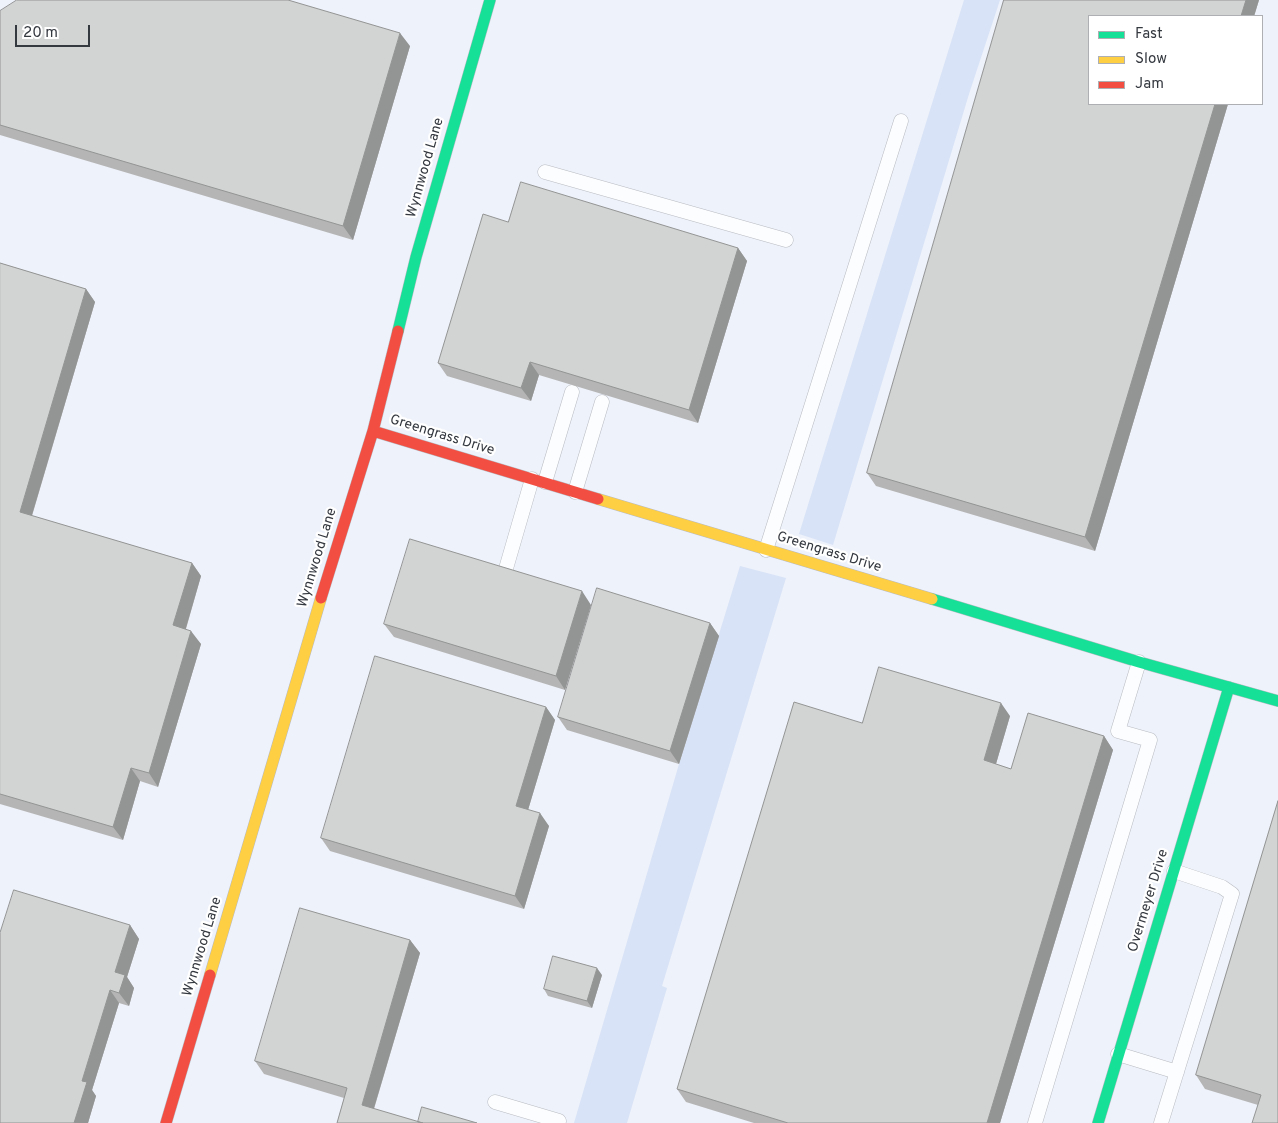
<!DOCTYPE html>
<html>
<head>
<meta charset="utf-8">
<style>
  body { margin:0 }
  #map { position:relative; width:1278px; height:1123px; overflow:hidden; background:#eef2fa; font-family:Overpass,sans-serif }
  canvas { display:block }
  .legend { position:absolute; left:1088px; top:15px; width:175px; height:90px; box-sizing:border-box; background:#fff; border:1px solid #aeafb2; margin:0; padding:6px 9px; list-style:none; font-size:15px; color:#34383f }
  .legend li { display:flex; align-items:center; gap:10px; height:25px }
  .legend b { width:25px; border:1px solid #aeafb2 }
  .scale { position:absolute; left:15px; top:25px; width:75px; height:22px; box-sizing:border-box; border:2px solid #34383f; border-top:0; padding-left:6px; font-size:15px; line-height:18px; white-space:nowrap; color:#34383f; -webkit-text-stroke:4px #fff; paint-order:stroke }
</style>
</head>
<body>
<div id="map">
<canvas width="1278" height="1123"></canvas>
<ul class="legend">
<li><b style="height:6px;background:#16e098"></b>Fast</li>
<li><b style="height:6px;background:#ffcf43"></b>Slow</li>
<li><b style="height:6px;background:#f24e42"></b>Jam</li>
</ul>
<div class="scale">20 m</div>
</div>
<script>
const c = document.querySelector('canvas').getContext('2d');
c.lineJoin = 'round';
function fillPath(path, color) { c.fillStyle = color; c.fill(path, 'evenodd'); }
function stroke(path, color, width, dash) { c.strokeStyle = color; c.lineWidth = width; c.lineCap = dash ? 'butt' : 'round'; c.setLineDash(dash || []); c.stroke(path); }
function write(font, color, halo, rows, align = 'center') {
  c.font = font + ' Overpass,sans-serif'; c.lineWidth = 4.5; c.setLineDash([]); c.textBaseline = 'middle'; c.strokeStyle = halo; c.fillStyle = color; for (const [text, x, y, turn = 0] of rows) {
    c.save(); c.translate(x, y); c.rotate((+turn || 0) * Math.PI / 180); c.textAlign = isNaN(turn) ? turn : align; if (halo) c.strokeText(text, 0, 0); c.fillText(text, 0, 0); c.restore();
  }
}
const green = new Path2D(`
  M964,0h36l-31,94 -136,451 -34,-11z
  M740,566l46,12 -124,408 5,2 -40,135h-53l105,-359z`);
const lane = new Path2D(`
  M545,172l241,68
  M545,482l27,-90
  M575,492l27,-90
  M766,550l135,-429
  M505,572l27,-93
  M1118,1054l59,18
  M495,1102l64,19 -1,2
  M1035,1123l115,-383 -32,-9 21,-69
  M1161,1123l71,-229 -10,-7 -48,-16`);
const fast = new Path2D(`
  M398,331l18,-74 74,-257
  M932,599l207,63 139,39
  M1098,1123l131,-436`);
const slow = new Path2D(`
  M598,499l334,100
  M210,975l111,-377`);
const jam = new Path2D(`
  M373,431l225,68
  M321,598l52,-167 25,-100
  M166,1123l44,-148`);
const wall = new Path2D(`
  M1004,0h255l-164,551 -219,-65 -9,-13z
  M0,11l410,35 -57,194 -353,-105z
  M508,222l230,26 9,13 -49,162 -159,-48 -8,26 -84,-25 -9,-13z
  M0,263l86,26 9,13 -63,214 160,47 9,13 -15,53 15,15 -43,143 -18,-6 -17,59 -123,-36z
  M591,605l-26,85 -171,-53 -10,-13z
  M710,623l9,13 -40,128 -112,-34 -9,-13z
  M546,707l9,13 -27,90 21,16 -25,83 -194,-58 -9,-13z
  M1010,716l-14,48 15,5 93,-33 9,14 -113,373h-246l-68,-21 -9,-13 185,-366z
  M1278,801v322l-20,-18 -53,-16 -9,-14z
  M130,925l9,14 -12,38 7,11 -5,18 -10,-3 -27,87 4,6 -8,27h-88z
  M410,940l10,13 -46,156 44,13 59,1h-140l7,-25 -80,-24 -9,-13z
  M602,975l-10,33 -44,-12 -4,-7z`);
const shadedWall = new Path2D(`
  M1246,0h13l-5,16h-13z
  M400,33l10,13 -57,194 -10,-14z
  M1215,104h13l-133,447 -10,-14z
  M738,248l9,13 -49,162 -9,-13z
  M86,289l9,13 -66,223 -9,-13z
  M530,362l9,13 -8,26 -10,-13z
  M192,563l9,13 -18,62 -10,-13z
  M582,591l9,14 -26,85 -9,-14z
  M710,623l9,13 -40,128 -9,-13z
  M191,631l10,13 -43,143 -9,-14z
  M1001,703l9,13 -17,58 -9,-14z
  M546,707l9,13 -30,100 -9,-14z
  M1104,736l9,14 -113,373h-13z
  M131,768l9,13 -17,59 -10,-13z
  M540,813l9,13 -25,83 -9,-13z
  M130,925l9,14 -12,38 7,11 -5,18 -10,-13 -4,-21z
  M410,940l10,13 -49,165 -9,-13z
  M597,968l5,7 -10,33 -5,-7z
  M110,990l9,13 -27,87 4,6 -8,27h-14l8,-42z`);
const building = new Path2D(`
  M17,0h271l112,33 -57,193 -343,-101v-114z
  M1004,0h242l-5,16h-152v88h126l-130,433 -218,-64z
  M521,182l217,66 -49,162 -159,-48 -9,26 -83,-25 45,-149 25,8z
  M0,263l86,26 -66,223 172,51 -19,62 18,6 -42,142 -18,-5 -18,59 -113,-33z
  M410,539l172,52 -26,85 -172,-52z
  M597,588l113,35 -40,128 -112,-34z
  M375,656l171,51 -30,99 24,7 -25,83 -194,-58z
  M879,667l122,36 -17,57 27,9 17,-56 76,23 -117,387h-199l-111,-34 117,-387 68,21z
  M1278,801v322h-26l9,-28 -65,-20z
  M14,890l116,35 -15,47 10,3 -6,18 -9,-3 -28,91 5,1 -13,41h-74v-190z
  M300,908l110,32 -48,165 61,18h-86l10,-35 -92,-27z
  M553,956l44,12 -10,33 -43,-12z
  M422,1107l55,16h-54l-5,-1z`);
const streetNames = [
  ["Wynnwood Lane",426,168,-74],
  ["Greengrass Drive",442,436,17],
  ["Greengrass Drive",829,553,17],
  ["Wynnwood Lane",318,558,-73],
  ["Overmeyer Drive",1149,901,-73],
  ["Wynnwood Lane",203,947,-73]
];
fillPath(green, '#d8e3f7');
stroke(lane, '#b8bbc2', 15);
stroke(fast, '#b8bbc2', 12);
stroke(slow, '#b8bbc2', 12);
stroke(jam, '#b8bbc2', 12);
stroke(lane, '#fcfdfe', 14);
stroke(fast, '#16e098', 11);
stroke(slow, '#ffcf43', 11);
stroke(jam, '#f24e42', 11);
fillPath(wall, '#b5b5b5');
fillPath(shadedWall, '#939494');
fillPath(building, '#d2d3d3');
stroke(building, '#939494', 1);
write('14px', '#34383f', '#fff', streetNames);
</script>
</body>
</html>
